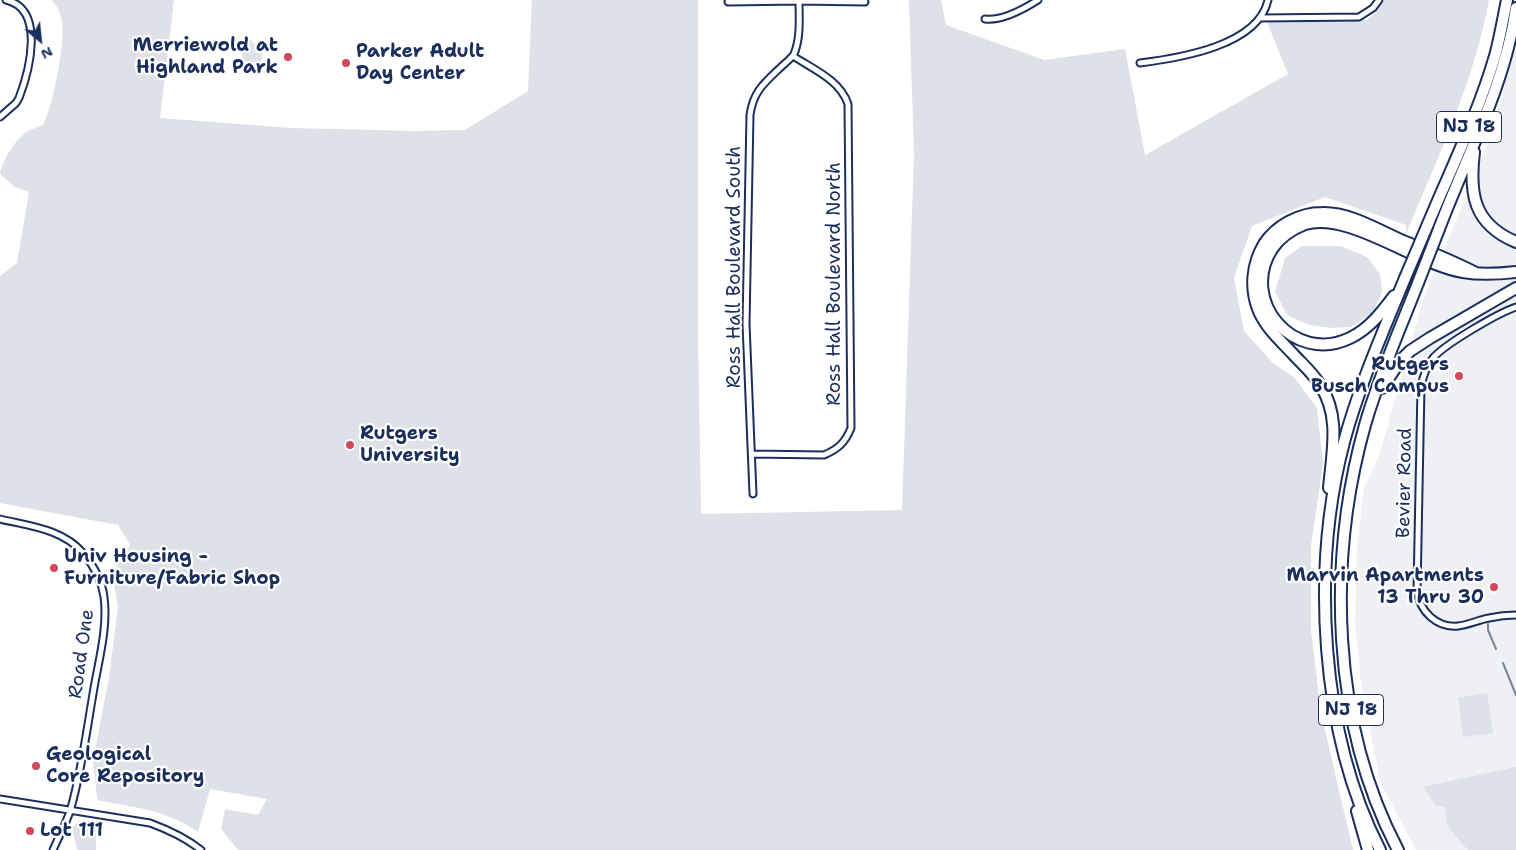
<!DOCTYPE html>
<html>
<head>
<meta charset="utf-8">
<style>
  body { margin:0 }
  #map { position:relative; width:1516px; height:850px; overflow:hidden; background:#fff; font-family:"Shantell Sans",sans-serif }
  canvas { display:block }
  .north { position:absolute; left:15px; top:15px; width:50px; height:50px; -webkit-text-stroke:4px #fff; paint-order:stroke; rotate:152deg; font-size:14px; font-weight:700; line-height:20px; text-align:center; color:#1b2f5e }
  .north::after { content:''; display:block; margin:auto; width:18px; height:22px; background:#1b2f5e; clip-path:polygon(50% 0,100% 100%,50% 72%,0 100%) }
</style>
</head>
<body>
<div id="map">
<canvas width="1516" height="850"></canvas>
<div class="north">N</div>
</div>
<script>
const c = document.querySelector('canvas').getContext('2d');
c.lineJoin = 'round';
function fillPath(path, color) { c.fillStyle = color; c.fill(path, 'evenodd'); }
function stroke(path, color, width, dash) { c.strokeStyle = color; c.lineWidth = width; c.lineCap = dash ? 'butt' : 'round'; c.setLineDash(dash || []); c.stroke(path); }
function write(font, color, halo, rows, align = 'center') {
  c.font = font + ' "Shantell Sans",sans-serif'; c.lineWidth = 4.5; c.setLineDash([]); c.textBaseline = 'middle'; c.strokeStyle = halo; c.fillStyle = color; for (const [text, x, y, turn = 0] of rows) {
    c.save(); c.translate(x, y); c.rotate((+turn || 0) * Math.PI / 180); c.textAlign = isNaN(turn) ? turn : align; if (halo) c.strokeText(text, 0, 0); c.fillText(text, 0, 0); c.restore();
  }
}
const built = new Path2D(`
  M1516,45v805h-100l-36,-68 -19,-99 -6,-59 2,-78 7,-58 15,-32 45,-159 66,-159z`);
const green = new Path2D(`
  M52,0h122l-14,118 132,10 120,3 53,-1 63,-39 4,-91h166v331l3,183 201,-4 12,-356 -5,-154h32l5,25 98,35 81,-11 20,106 143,-81 -21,-52 100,-2 8,-7 10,-13h104c-15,82 -51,157 -83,234v-9l-81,-28 -73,29 -18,52 10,53 29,32 21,14 23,31 6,56 -12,82v84l10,83 32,137h-1115l-17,-21 4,-20 33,6 9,-16 -57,-10 -12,43c-30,-21 -62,-25 -98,-31l-3,-3 -4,-37 16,-84 9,-70 -4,-24v-12l16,-26 -12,-20 -118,-22v-227l17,-13 12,-71 -14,-5 -15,-13c2,-13 16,-36 28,-43 4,-2 10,-4 15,-6 10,-19 24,-88 18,-108 -1,-6 -5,-12 -9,-17z
  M245,38l7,2v3l6,1v-3l8,-1 -5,21 -3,2 -14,-2 -2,-4z
  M1302,246h39l26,11 13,17 2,18 -9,21 -22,14 -19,1 -23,-3 -22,-10 -12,-23 10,-34z
  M1487,693l6,40 -30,4 -5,-39z
  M1516,767v83h-48l-20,-23 -3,-20 -10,-2 -12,-18z
  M100,820l-4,12v18h-19l-5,-22 7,-7z`);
const stream = new Path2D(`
  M1488,624v6l8,19
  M1503,663l13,32`);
const minor = new Path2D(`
  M728,2l71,-1 66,1
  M1260,18l99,-1 14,-9 6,-8
  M985,19c17,2 39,-10 53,-19
  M1140,63c39,-5 118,-17 128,-63
  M0,117l16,-14 3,-5c10,-26 27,-89 -13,-98
  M1516,307c-18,6 -71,37 -83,51 -7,9 -10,18 -12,29l-4,204c3,21 20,37 41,35 10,-1 20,-6 31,-8 9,-2 18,-3 27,-3
  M752,454l72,1c14,-6 21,-12 27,-27l-3,-324c-8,-24 -35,-35 -55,-48
  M753,494l-7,-170 4,-209c3,-23 14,-32 30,-47 5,-5 11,-9 14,-14 7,-17 5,-36 5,-54
  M0,519c29,7 63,10 83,34 11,13 19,28 21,44 4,30 -5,62 -10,91 -7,40 -12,81 -23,120 -4,14 -12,28 -18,42
  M0,799l150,24c19,7 36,15 51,27`);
const motorway = new Path2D(`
  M1474,152c-5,41 -1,72 42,90
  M1428,224c23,-55 50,-110 67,-168 5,-18 8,-37 12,-56
  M1439,229c27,-72 66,-143 77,-221
  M1394,296c-12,16 -25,33 -44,42 -56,27 -111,-37 -78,-89 8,-12 20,-20 33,-25 45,-13 112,41 158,48 17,3 36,2 53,0
  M1382,388l18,-27 10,-10 20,-13 86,-50
  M1329,488c3,-35 12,-72 -9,-103 -7,-12 -18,-21 -27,-31 -13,-14 -28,-27 -35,-45 -8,-21 -6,-45 6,-65 12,-18 35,-31 58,-31 27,-1 56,17 81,28 25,10 49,20 73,32
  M1357,811l11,39
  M1380,850c-60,-117 -69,-282 -36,-408 15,-56 39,-110 61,-164
  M1398,850c-67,-127 -71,-290 -33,-425 14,-49 35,-96 53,-142`);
const motorwayBridge = new Path2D(`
  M1405,278l23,-54
  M1418,283l21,-54`);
const markers = [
  [288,57,5,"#d1495b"],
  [346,63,5,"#d1495b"],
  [1459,376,5,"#d1495b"],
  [350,445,5,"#d1495b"],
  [54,568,5,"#d1495b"],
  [1494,587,5,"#d1495b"],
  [36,766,5,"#d1495b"],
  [30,831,5,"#d1495b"]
];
const shields = [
  [1469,127,65],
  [1351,710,65]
];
const shieldNames = [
  ["NJ 18",1469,127],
  ["NJ 18",1351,710]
];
const poiNames = [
  ["Merriewold at",278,46,"right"],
  ["Highland Park",278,68,"right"],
  ["Parker Adult",356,52],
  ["Day Center",356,74],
  ["Rutgers",1449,365,"right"],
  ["Busch Campus",1449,387,"right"],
  ["Rutgers",360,434],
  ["University",360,456],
  ["Univ Housing -",64,557],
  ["Furniture/Fabric Shop",64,579],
  ["Marvin Apartments",1484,576,"right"],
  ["13 Thru 30",1484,598,"right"],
  ["Geological",46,755],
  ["Core Repository",46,777],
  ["Lot 111",40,831]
];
const streetNames = [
  ["Ross Hall Boulevard South",735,267,-90],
  ["Ross Hall Boulevard North",835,284,-90],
  ["Bevier Road",1405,483,-89],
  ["Road One",82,654,-82]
];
fillPath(built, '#eff0f4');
fillPath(green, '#dee1e7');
stroke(stream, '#77839f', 2);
stroke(minor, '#1b2f5e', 9);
stroke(motorway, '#1b2f5e', 14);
stroke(minor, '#fff', 5);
stroke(motorway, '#fff', 10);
stroke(motorwayBridge, '#1b2f5e', 14, []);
stroke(motorwayBridge, '#fff', 10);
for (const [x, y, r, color] of markers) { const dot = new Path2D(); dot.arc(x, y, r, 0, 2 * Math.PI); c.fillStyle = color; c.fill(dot); stroke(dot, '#fff', 2); }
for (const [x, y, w] of shields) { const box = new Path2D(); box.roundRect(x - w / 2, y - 15.5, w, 31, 4); c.fillStyle = '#fff'; c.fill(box); stroke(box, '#1b2f5e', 1); }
write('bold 18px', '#1b2f5e', null, shieldNames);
write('bold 19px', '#1b2f5e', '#fff', poiNames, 'left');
write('19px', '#1b2f5e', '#fff', streetNames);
</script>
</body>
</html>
